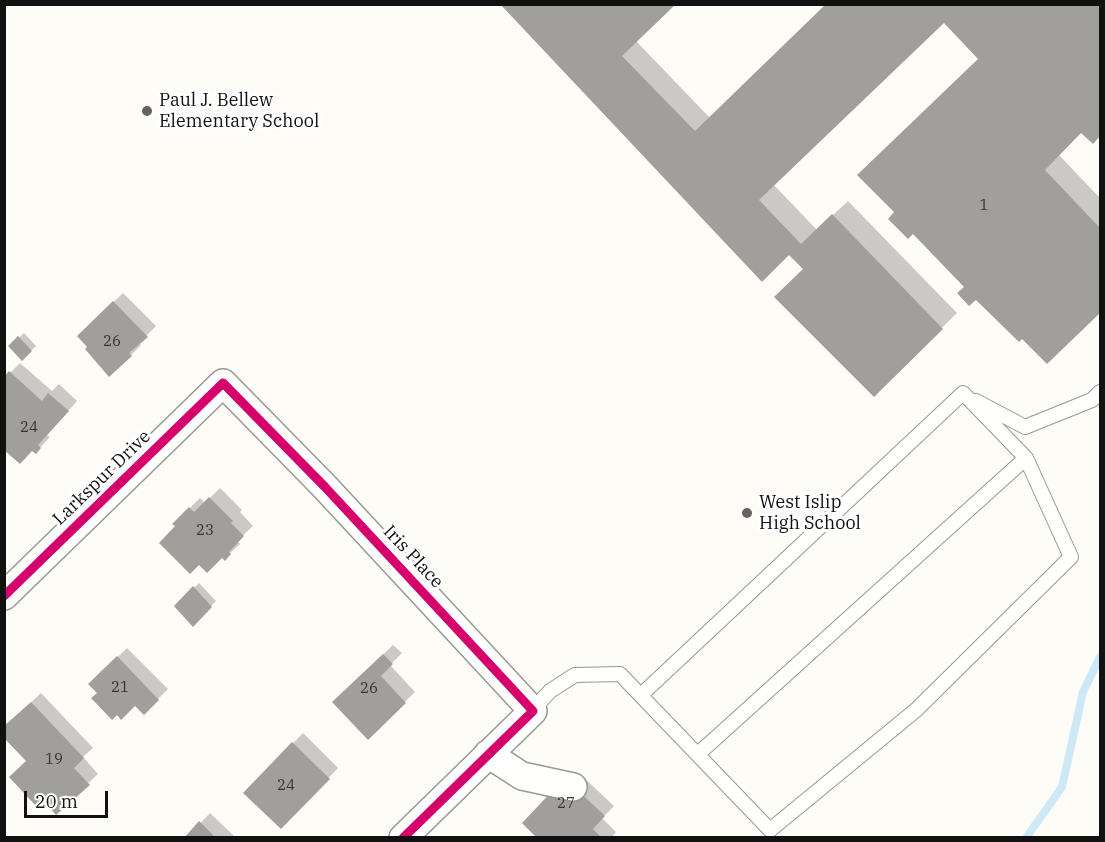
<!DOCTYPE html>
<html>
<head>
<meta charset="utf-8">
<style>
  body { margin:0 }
  #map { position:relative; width:1105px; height:842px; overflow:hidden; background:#fdfcf7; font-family:"IBM Plex Serif",serif }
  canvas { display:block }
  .frame { position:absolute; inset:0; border:6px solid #111; pointer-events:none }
  .scale { position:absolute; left:24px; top:791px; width:84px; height:27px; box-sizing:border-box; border:3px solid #111; border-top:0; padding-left:8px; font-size:18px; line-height:21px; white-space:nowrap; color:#111; -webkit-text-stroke:4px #fff; paint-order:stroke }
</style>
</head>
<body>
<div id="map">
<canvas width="1105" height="842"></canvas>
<div class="frame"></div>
<div class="scale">20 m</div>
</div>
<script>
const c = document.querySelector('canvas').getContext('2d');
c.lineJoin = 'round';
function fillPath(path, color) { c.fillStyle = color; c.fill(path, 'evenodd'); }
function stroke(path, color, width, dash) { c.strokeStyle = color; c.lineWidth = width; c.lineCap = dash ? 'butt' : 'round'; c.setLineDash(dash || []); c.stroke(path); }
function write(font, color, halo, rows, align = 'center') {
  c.font = font + ' "IBM Plex Serif",serif'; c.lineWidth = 6; c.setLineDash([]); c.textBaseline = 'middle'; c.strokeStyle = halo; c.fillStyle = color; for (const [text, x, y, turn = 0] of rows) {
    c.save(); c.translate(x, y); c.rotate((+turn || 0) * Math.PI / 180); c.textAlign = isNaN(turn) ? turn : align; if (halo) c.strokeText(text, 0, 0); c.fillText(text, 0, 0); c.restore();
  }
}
const shadow = new Path2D(`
  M502,4l134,37 74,77 118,-114h272v130l-7,8 -12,-11 -23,23 42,44v113l-53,51 -81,-76 -70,-74 84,-154 -36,-37 -171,163 44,46 31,-29 109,112 -83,82 -69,-126z
  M123,293l33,33 -17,17 2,2 -10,10 -42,-8 -10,-11z
  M24,333l12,13 -14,13 -12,-13z
  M20,363l32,28 7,-7 18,17 -30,34 3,2 -14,15 -32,-73z
  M220,488l22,22 -2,2 13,14 -16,15 3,3 -10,9 -8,3 -48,-32 26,-26 5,5z
  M199,583l17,18 -23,24 -17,-19z
  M393,645l9,8 -12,12 25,27 -47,46 -34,-36z
  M127,648l41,41 -24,24 -8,-9 -37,-12 -9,-8z
  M41,693l52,55 -10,9 15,17 -41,39 -29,-52 -24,-33z
  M303,733l35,35 -57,59 -36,-34z
  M580,774l34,32 -12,12 14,14 -5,6h-71l31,-56z
  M210,813l26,25h-50z`);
const stream = new Path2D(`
  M1026,838l36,-51 21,-95 17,-35`);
const building = new Path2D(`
  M500,4h176l-54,52 73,75 131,-127h274v132l-7,8 -12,-11 -36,37 55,58v85l-53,51 -25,-25 -3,3 -43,-42 -7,6 -12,-13 7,-6 -51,-53 -5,5 -20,-20 6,-7 -37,-37 121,-116 -34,-36 -185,177 42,44 31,-30 111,115 -69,68 -100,-100 29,-28 -14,-14 -27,27z
  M113,301l35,36 -19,16 3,3 -23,21 -24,-28 2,-2 -10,-11z
  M18,336l14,15 -10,10 -14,-15z
  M9,371l33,30 6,-8 21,18 -31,34 3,3 -5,6 -4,-3 -12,13 -16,-14v-73z
  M209,497l24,24 -2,2 13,13 -15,16 2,2 -6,7 -3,-3 -15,15 -8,-8 -9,9 -31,-31 16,-17 -3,-2 17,-17 5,5z
  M193,586l19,21 -19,20 -19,-21z
  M383,654l10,10 -12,12 25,27 -38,37 -36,-38z
  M117,656l42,44 -15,15 -9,-9 -14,14 -4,-5 -5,5 -21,-22 6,-5 -9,-9z
  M31,702l53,56 -10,10 16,17 -34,30 -14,-16 -7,6 -26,-28 17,-16 -22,-23v-12z
  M292,742l38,37 -49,50 -38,-36z
  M569,782l36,34 -12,13 9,9h-65l-15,-15 34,-36z
  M199,821l17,17h-32z`);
const lane = new Path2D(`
  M976,401l49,26 67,-27 8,-8
  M532,711l18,-20 25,-16 45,-1c50,52 100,104 150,156l146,-120 155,-153 -45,-99 -63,-65 -322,302
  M698,754l328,-296`);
const street = new Path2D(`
  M4,596l219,-213 102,104 208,224 -130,127
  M488,754l34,22 51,11`);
const cycleway = new Path2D(`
  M4,596l219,-213 102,104 208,224 -130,127`);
const markers = [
  [147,111,6,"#646362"],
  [747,513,6,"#646362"]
];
const numberNames = [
  ["1",984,206],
  ["26",112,342],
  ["24",29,428],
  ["23",205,531],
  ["21",120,688],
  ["26",369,689],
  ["19",54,760],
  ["24",286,786],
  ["27",566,804]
];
const poiNames = [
  ["Paul J. Bellew",159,101],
  ["Elementary School",159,122],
  ["West Islip",759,503],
  ["High School",759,524]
];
const streetNames = [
  ["Larkspur Drive",102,478,-44],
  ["Iris Place",413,557,47]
];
fillPath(shadow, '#0003');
stroke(stream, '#cde8f7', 8);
fillPath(building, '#a19f9c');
stroke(lane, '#979795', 16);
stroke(street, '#979795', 30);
stroke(lane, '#fffffe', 14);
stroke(street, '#fffffe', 27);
stroke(cycleway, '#d6006c', 9);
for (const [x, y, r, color] of markers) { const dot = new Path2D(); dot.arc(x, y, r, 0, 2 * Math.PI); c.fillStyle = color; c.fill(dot); stroke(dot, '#fff', 2); }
write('15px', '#353434', null, numberNames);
write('18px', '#111', '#fff', poiNames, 'left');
write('18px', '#111', '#fff', streetNames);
</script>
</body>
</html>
